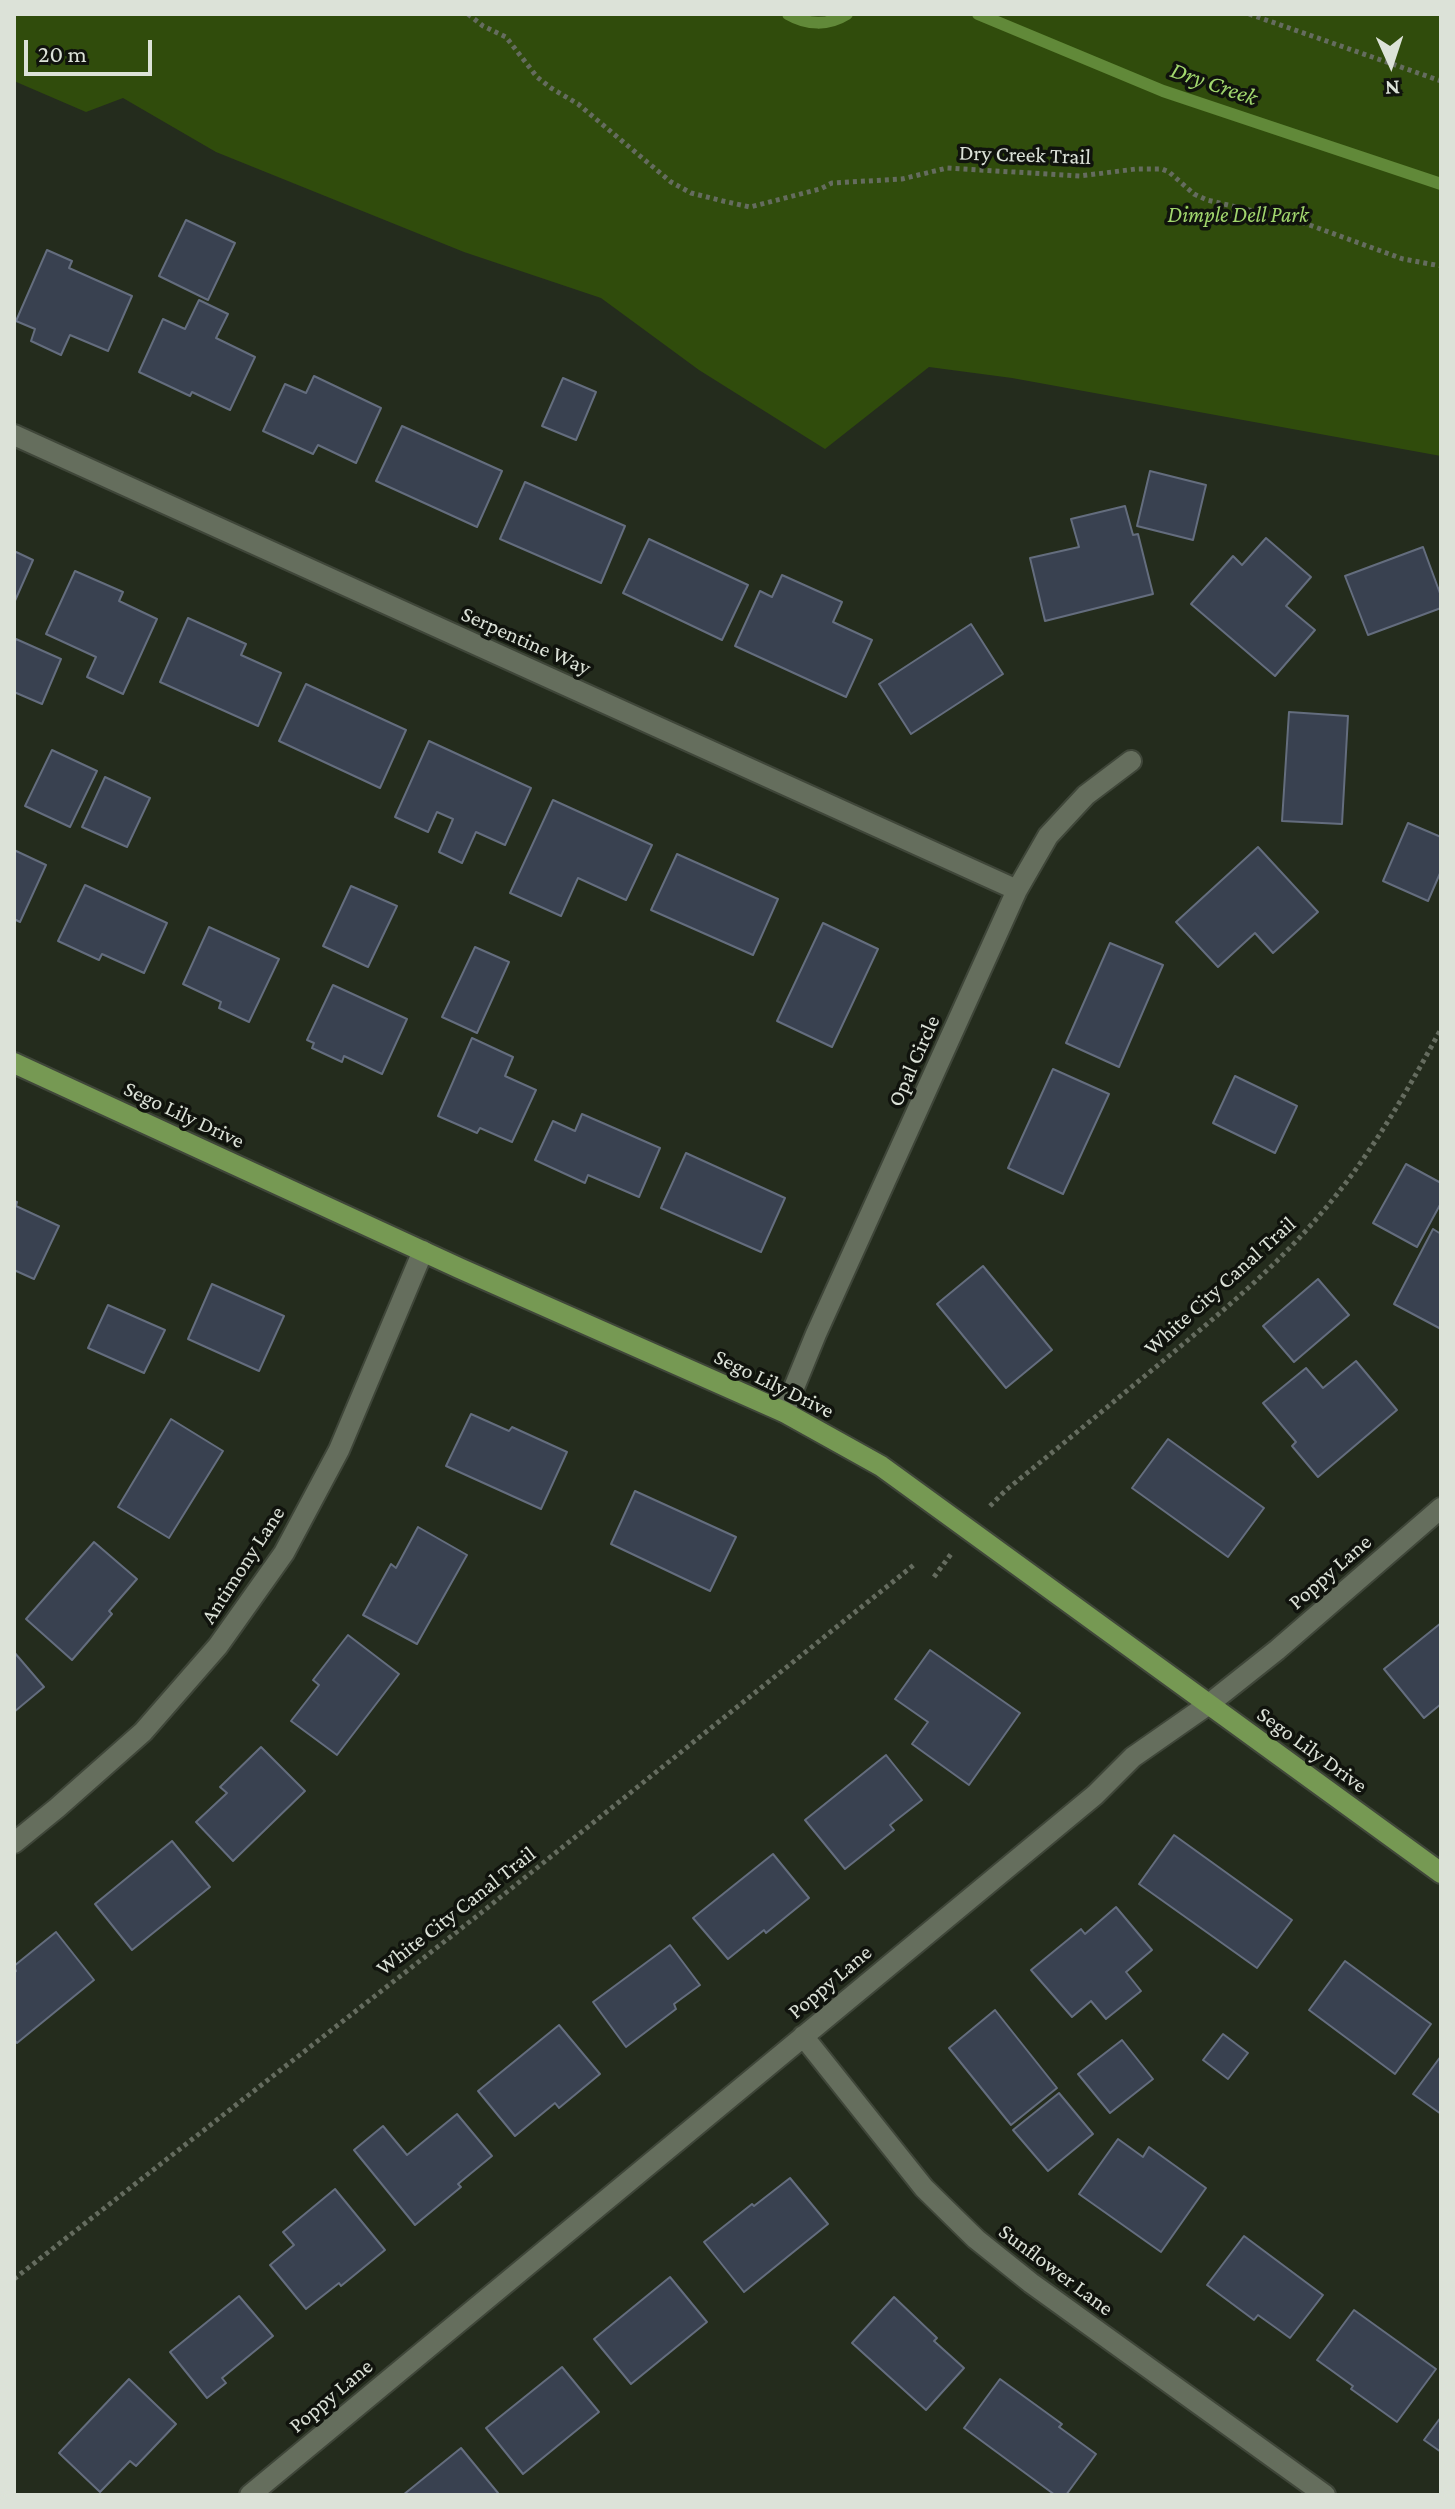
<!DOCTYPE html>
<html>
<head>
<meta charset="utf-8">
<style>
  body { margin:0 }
  #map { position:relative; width:1455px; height:2509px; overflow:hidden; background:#242c1d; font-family:"Crimson Pro",serif }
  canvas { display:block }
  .frame { position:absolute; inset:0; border:16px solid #dce2d8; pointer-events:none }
  .north { position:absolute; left:1351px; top:24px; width:80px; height:80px; -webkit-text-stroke:6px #10130d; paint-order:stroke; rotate:177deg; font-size:22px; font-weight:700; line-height:32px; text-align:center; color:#dce2d8 }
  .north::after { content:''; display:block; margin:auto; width:28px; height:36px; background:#dce2d8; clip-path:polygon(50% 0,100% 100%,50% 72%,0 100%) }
  .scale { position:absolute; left:24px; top:40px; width:128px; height:36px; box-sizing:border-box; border:4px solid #dce2d8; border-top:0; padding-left:10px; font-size:24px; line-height:28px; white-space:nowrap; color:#dce2d8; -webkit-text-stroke:6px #10130d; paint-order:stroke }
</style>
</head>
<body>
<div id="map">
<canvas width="1455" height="2509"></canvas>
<div class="frame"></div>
<div class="north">N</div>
<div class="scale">20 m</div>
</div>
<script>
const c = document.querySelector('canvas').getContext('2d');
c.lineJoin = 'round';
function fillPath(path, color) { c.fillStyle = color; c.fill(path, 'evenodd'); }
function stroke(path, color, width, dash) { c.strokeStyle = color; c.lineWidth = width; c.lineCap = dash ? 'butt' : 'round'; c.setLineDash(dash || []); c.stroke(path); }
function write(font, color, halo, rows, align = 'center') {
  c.font = font + ' "Crimson Pro",serif'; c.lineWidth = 7; c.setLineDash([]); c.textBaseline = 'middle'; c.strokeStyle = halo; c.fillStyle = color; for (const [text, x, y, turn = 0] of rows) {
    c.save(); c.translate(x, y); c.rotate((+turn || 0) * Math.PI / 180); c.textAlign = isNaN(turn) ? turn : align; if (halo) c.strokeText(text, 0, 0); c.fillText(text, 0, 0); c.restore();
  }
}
const green = new Path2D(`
  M14,14h1427v442l-429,-78 -83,-11 -104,82 -126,-79 -98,-72 -137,-46 -248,-100 -93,-54 -37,14 -72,-31z`);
const stream = new Path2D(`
  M788,14c19,11 40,12 59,0
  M978,14l185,77 278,93`);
const building = new Path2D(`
  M186,220l49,23 -27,57 -49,-24z
  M47,250l25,11 -3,7 63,28 -24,55 -38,-16 -9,20 -30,-14 4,-12 -19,-8z
  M199,300l29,14 -12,24 39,19 -25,53 -38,-18 -2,4 -51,-24 24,-53 22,10z
  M314,376l67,32 -25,55 -38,-18 -5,9 -50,-23 22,-47 21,9z
  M563,378l33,14 -20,48 -34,-14z
  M402,426l100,45 -25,56 -101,-46z
  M1150,471l56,14 -13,55 -56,-14z
  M525,482l100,44 -24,57 -101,-44z
  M1125,506l8,29 5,-1 15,60 -108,27 -15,-63 49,-11 -8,-28z
  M1266,538l45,39 -25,29 29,24 -40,46 -84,-72 42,-48 9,9z
  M649,539l99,46 -26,55 -99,-47z
  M1423,547l18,49v12l-73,27 -23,-59z
  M14,551l19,9 -19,43z
  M75,571l48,21 -4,9 38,18 -34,75 -36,-17 9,-20 -50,-23z
  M782,575l60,27 -9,20 39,18 -26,57 -111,-51 25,-55 12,6z
  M188,618l58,26 -5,11 40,18 -23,53 -98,-44z
  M971,624l32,50 -92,60 -32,-50z
  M16,639l45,20 -19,45 -28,-12v-48z
  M306,684l100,46 -26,58 -101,-47z
  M1289,712l59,4 -6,108 -60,-3z
  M429,741l102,47 -26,57 -29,-13 -14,31 -23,-11 14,-33 -16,-7 -9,20 -33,-15z
  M52,750l45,21 -27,56 -45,-21z
  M105,777l45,21 -23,49 -45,-20z
  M553,800l99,45 -26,55 -48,-22 -17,38 -51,-23z
  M1408,823l33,14v34l-13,30 -45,-20z
  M1258,847l60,65 -45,41 -18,-20 -37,34 -42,-45z
  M14,850l32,15 -26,57 -6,-3z
  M677,854l101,45 -25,56 -102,-45z
  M85,885l82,38 -23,50 -42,-19 -3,6 -41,-19z
  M351,886l46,20 -29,61 -45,-21z
  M823,923l55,26 -46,98 -55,-26z
  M209,927l70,32 -30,63 -30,-14 2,-6 -38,-18z
  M1110,943l53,22 -44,102 -53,-24z
  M475,947l34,15 -32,71 -35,-16z
  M333,985l74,34 -25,55 -38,-18 -2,6 -30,-14 2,-5 -7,-3z
  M472,1038l41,19 -8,19 31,14 -24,52 -32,-14 -3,5 -39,-17z
  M1053,1069l56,25 -46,100 -55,-26z
  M1235,1076l62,30 -22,47 -62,-30z
  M582,1114l78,34 -21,49 -51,-22 -3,8 -50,-23 18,-39 22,10z
  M686,1153l99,45 -24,54 -100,-44z
  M1406,1164l35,19v20l-24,44 -44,-24z
  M14,1201l3,1 -1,4 43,20 -25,53 -20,-9z
  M1433,1229l8,5v95l-47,-25z
  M983,1266l69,84 -46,38 -69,-84z
  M1318,1279l31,36 -55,47 -31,-36z
  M212,1284l72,32 -25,55 -71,-32z
  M108,1305l57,25 -21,43 -56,-25z
  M1356,1361l41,49 -79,67 -26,-31 4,-4 -33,-39 43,-35 17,20z
  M471,1414l38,17 3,-4 55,25 -26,57 -95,-43z
  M171,1419l52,32 -54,87 -51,-31z
  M1168,1439l96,69 -36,49 -96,-69z
  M635,1491l101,46 -26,54 -99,-47z
  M418,1527l49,28 -50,89 -54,-29 28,-51 5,4z
  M94,1542l43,37 -28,32 3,3 -40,46 -46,-41z
  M1441,1623v81l-17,14 -40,-49z
  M348,1635l51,39 -62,81 -46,-34 28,-36 -6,-5z
  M930,1650l90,63 -51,72 -57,-41 16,-22 -33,-23z
  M14,1652l30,35 -30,25z
  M261,1747l44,44 -72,70 -37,-39 31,-29 -7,-6z
  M886,1755l36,45 -32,25 4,5 -49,39 -40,-49z
  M1174,1835l118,85 -35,48 -118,-84z
  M172,1841l38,46 -78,63 -37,-46z
  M773,1854l36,44 -43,35 -2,-3 -36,29 -35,-41z
  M1116,1907l36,43 -26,22 15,19 -35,28 -15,-18 -19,16 -41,-47 50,-41 4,5z
  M56,1932l38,48 -77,63 -3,-4v-66l2,-2 -2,-5z
  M670,1945l30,40 -26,19 2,5 -50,38 -33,-45z
  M1345,1961l86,63 -36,50 -86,-64z
  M995,2010l62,78 -46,37 -62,-77z
  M559,2025l41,49 -41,34 -4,-5 -40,33 -37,-45z
  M1223,2034l25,19 -20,26 -25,-19z
  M1122,2040l31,39 -43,34 -32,-39z
  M1441,2056v58l-28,-20z
  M1059,2093l34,41 -45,37 -35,-41z
  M457,2114l35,42 -34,28 3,3 -46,38 -61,-75 29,-24 24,29z
  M1118,2139l25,18 6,-10 57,41 -45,64 -82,-58z
  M790,2178l38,46 -84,68 -40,-50 48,-38 2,2z
  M335,2189l50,61 -44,36 -2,-3 -33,26 -36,-44 24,-20 -11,-13z
  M1244,2236l79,59 -33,43 -32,-23 -4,5 -47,-35z
  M670,2277l37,45 -76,62 -37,-45z
  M239,2296l34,40 -51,42 4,5 -19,15 -37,-46z
  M894,2297l43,41 -3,3 30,27 -38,42 -74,-67z
  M1354,2310l82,59 -39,53 -46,-33 2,-3 -36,-26z
  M562,2367l37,45 -76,62 -37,-46z
  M129,2379l47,45 -40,42 -6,-5 -30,31 -41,-39z
  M1000,2379l62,45 -3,3 37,27 -30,41h-11l-91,-67z
  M1441,2417v35l-17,-12z
  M461,2448l37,45 -2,2h-93z`);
const path = new Path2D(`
  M468,14l15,12 23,11 31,40 14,11 27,16 93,78 20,11 32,8 27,6 70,-18 12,-6 70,-4 45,-11 133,8 56,-7h26l7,3 25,22 13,6 97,23 99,36 38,7
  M1249,14l192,67
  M990,1506l16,-16c51,-41 101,-83 151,-124 56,-47 113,-93 161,-149 50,-57 87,-122 123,-188
  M934,1577l17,-23
  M14,2279l463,-363 438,-352`);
const minor = new Path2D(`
  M14,435l1003,455
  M784,1412l32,-78 201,-444 31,-54 38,-41 45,-34
  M14,1843l43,-35 86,-76 75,-86 66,-93 55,-103 84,-199
  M803,2036l121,152 52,51 55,44 294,212
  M250,2495l845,-700 38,-38 76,-53 68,-54 164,-142`);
const major = new Path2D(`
  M14,1063l445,205 325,144 97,54 560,407`);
const streetNames = [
  ["Dry Creek Trail",1025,155,2],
  ["Serpentine Way",526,641,24],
  ["Opal Circle",914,1061,-66],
  ["Sego Lily Drive",184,1115,25],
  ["White City Canal Trail",1220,1286,-42],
  ["Sego Lily Drive",774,1384,26],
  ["Antimony Lane",243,1565,-57],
  ["Poppy Lane",1330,1572,-41],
  ["Sego Lily Drive",1312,1750,36],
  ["White City Canal Trail",456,1911,-38],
  ["Poppy Lane",830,1982,-40],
  ["Sunflower Lane",1056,2270,37],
  ["Poppy Lane",331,2396,-40]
];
const parkNames = [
  ["Dimple Dell Park",1238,215]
];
const waterNames = [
  ["Dry Creek",1214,84,19]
];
fillPath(green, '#304c0c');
stroke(stream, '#618939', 12);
fillPath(building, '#394150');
stroke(building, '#646d7e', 2);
stroke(minor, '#3f4639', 24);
stroke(major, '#3f4639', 24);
stroke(path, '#656c5f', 5, [4, 4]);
stroke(minor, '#656e5d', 20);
stroke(major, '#769953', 20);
write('22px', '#dce2d8', '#10130d', streetNames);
write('italic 22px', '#a2d76e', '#10130d', parkNames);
write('italic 24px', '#a2d86e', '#10130d', waterNames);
</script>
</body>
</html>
